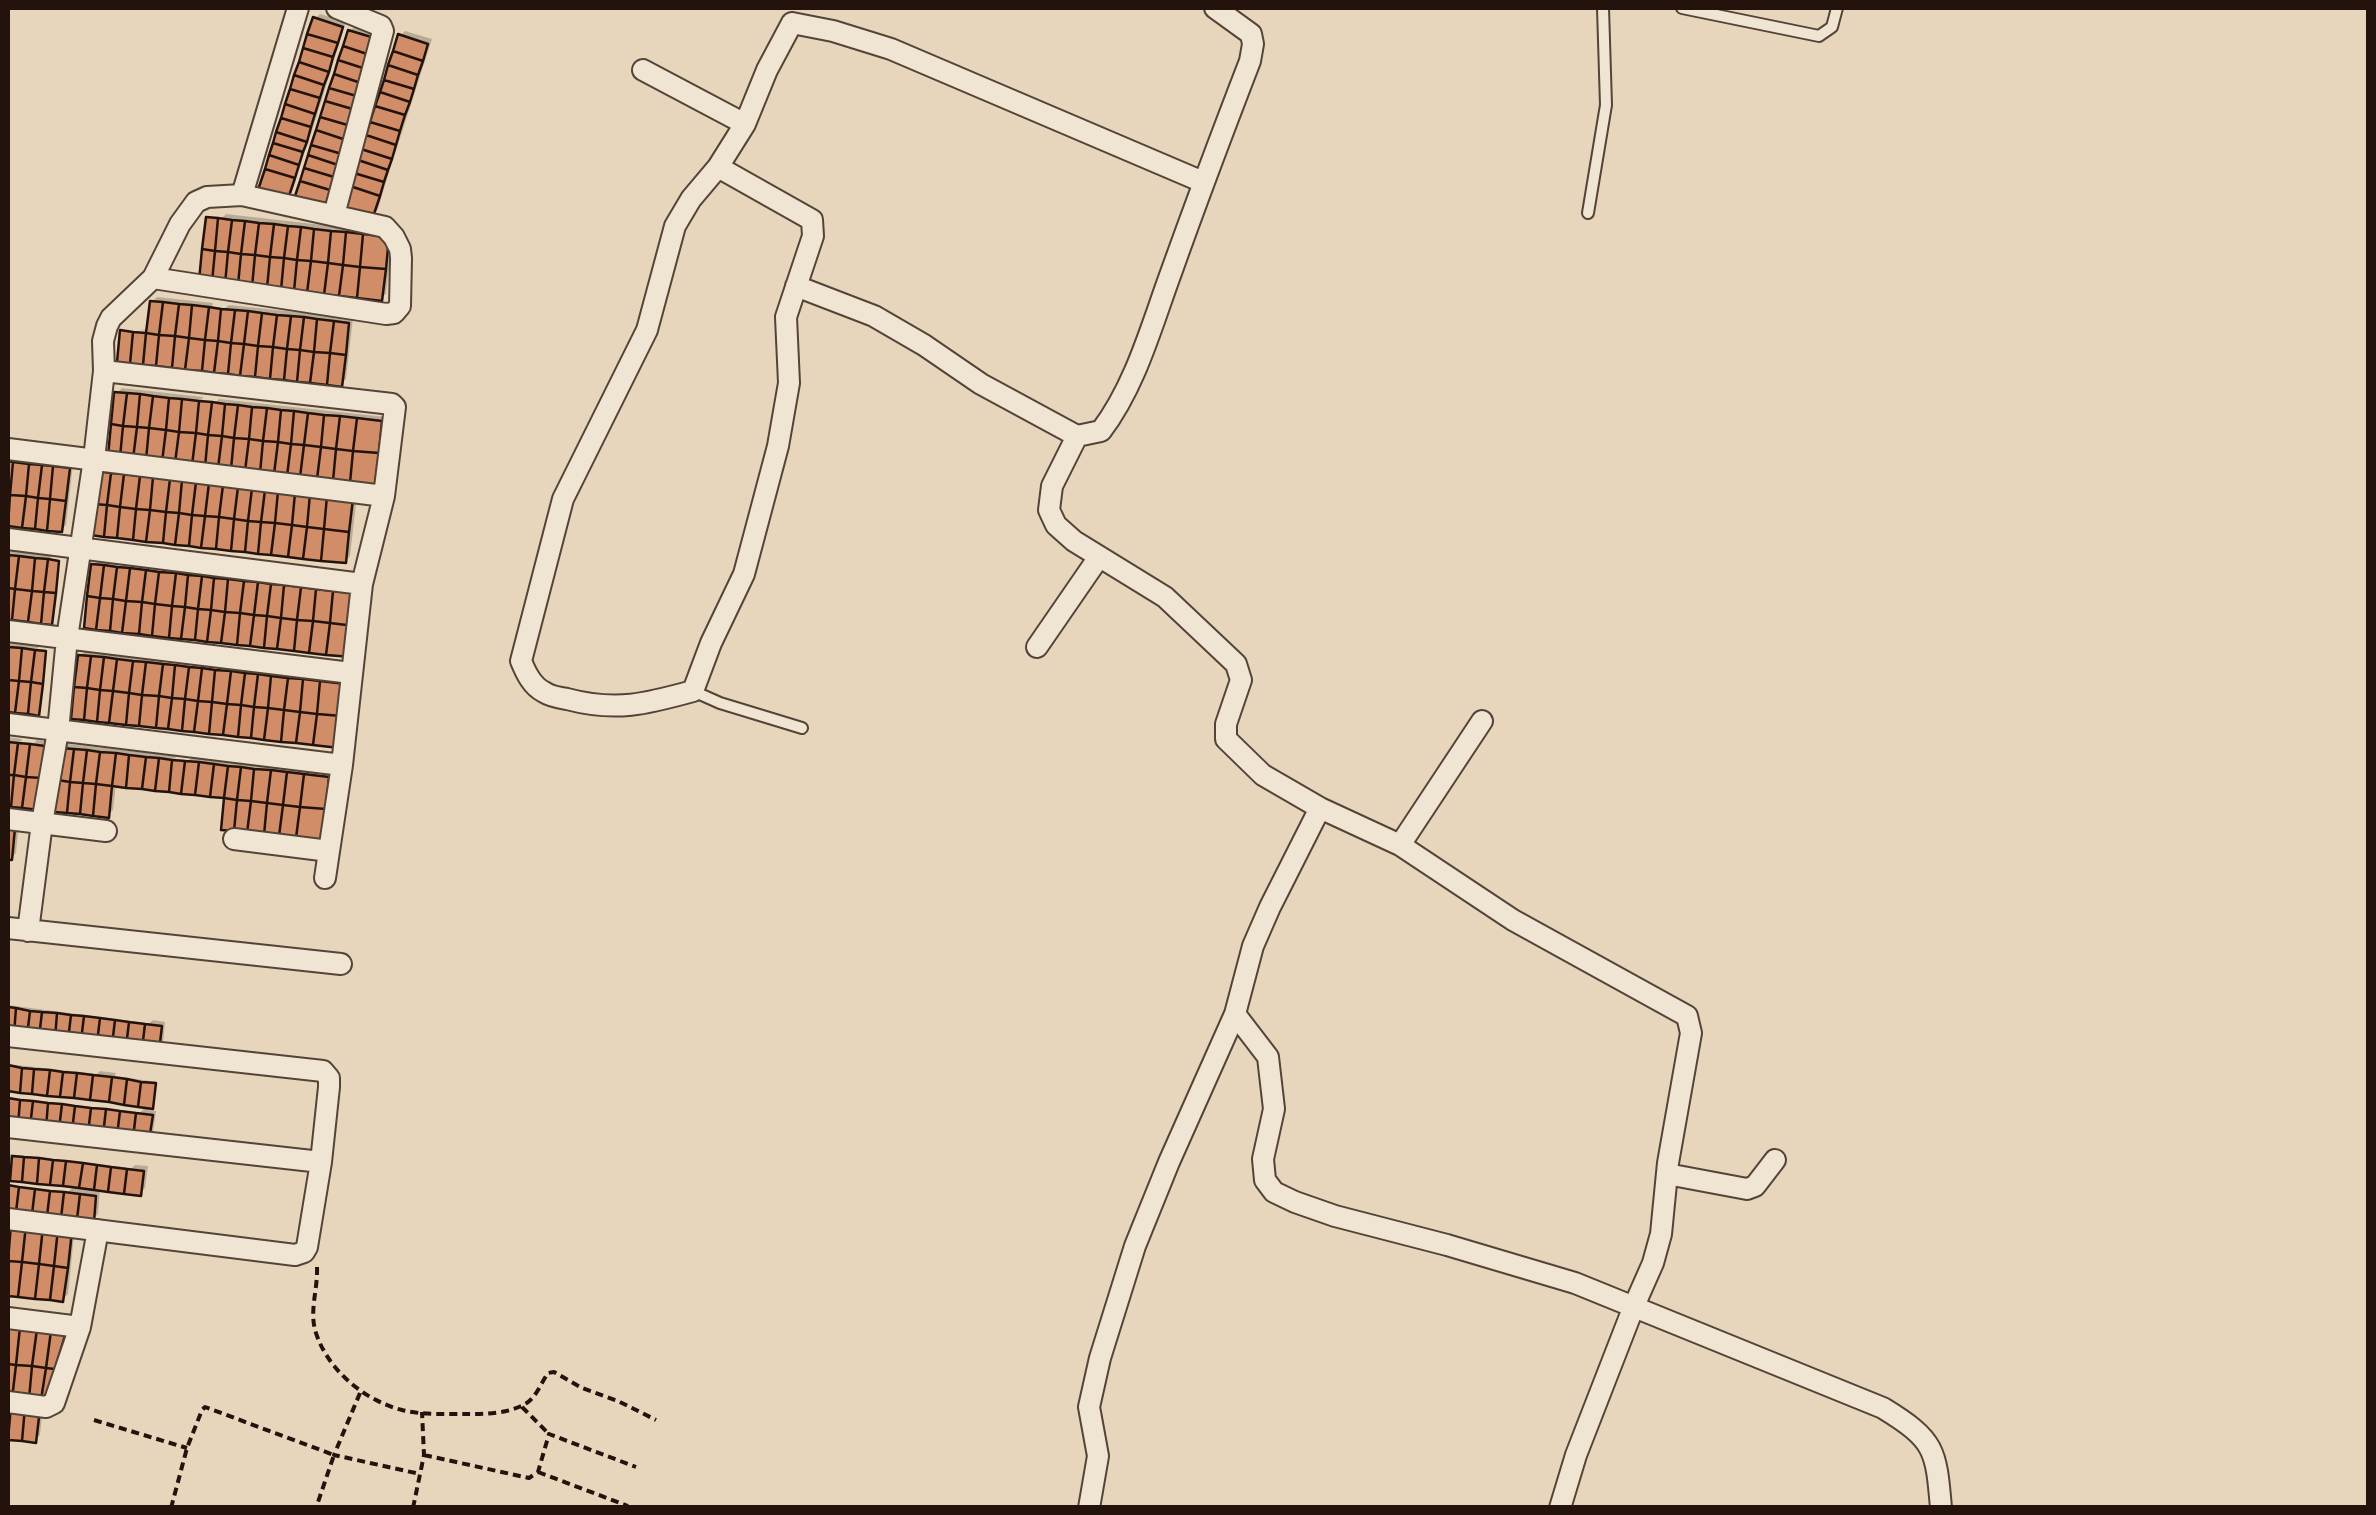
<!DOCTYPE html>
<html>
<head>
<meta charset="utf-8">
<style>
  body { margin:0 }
  #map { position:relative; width:2376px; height:1515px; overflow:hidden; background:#e8d6bc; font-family:"IM FELL French Canon",serif }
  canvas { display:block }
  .frame { position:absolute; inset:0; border:10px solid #23130c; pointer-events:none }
</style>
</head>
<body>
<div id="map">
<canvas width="2376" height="1515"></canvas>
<div class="frame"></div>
</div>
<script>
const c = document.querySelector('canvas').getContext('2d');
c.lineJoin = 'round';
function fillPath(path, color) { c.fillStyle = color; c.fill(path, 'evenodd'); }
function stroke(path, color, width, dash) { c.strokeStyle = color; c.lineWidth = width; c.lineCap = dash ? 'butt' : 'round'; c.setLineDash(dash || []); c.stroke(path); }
const shadow = new Path2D(`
  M320,14l26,8 -35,112 -7,13 2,1 -14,44 -4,5 27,-178z
  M355,26l26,8 -53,170 -5,5 27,-178z
  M405,31l27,8 -36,112 -6,13 1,1 -13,44 -5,5 27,-178z
  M226,214l167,19 -7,61 -5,4 -173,-80 11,-1v4z
  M157,297l56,6 -1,4 13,1 4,-3 124,13 -7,61 -5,5 -182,-47v-5l-20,-2 10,-1 3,-27z
  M122,388l81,9 -1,3 14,2 3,-3 167,18 -6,61 -5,4 -258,-89z
  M8,457l38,4 -1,3h28l-7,61 -5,5 -53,-6z
  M105,467l252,28 -7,61 -5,5 -245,-89z
  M8,550l43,5v4l9,1 -9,62 -43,-4z
  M98,560l108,12 -1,3 12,2 5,-3 141,15 -7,61 -263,-85z
  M8,642l31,4 -1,3 9,1 -8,63 -31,-4z
  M85,651l82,9 -1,3 13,2 4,-3 167,18 -7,61 -263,-85z
  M8,737l14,2 -1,3 13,1 3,-3 12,2 -11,65 -30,-3z
  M68,744l108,12 -1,3 14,1 3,-3 141,16 -7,61 -99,-38 -111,-12 -3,26 -5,5 -45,-66z
  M8,822l11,1 -3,30 -5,5 -3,-1z
  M8,1005l138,18v3l7,-6 12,2 -2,22 -155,-15z
  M8,1064l89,10 3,-3 16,2 -1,3 42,6 -3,22 -6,6 8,1 -3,22 -5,5 -140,-17v-24l132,16 7,-8 -139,-19z
  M8,1154l124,14 3,-3 13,1 -3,22 -5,5 -40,-4 -2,25 -5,5 -85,-10v-24l60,7 6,-6 -66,-9z
  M8,1219l67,7 -7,68 -5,5 -55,-6z
  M8,1321l61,7 -10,33 -3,4 -5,32 -43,-3z
  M8,1400l35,5 -3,30 -5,5 -27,-3z`);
const building = new Path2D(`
  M313,17l30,10 -5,16 -31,-9z
  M348,30l30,9 -5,17 -30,-10z
  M307,34l31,9 -5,14 -30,-9z
  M398,34l30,10 -5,17 -30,-10z
  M343,46l30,10 -4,14 -31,-10z
  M303,48l30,9 -4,15 -30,-10z
  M393,51l30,10 -5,14 -30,-10z
  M338,60l31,10 -5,14 -30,-10z
  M299,62l30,10 -5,13 -30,-10z
  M388,65l30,10 -4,14 -30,-9z
  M334,74l30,10 -4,13 -31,-9z
  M294,75l30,10 -4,13 -30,-9z
  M384,80l30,9 -4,13 -30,-10z
  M329,88l31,9 -4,13 -31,-9z
  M290,89l30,9 -5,16 -30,-10z
  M380,92l30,10 -5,13 -30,-9z
  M325,101l31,9 -5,16 -31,-9z
  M285,104l30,10 -4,13 -30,-9z
  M375,106l30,9 -5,16 -30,-9z
  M320,117l31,9 -5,14 -30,-10z
  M281,118l30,9 -4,15 -31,-10z
  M370,122l30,9 -4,14 -30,-10z
  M316,130l30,10 -4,14 -31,-9z
  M276,132l31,10 -4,10 -30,-9z
  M366,135l30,10 -4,14 -31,-10z
  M273,143l30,9 -4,13 -30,-10z
  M311,145l31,9 -4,11 -30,-10z
  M361,149l31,10 -4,11 -30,-10z
  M269,155l30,10 -4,13 -30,-9z
  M308,155l30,10 -4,12 -30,-9z
  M358,160l30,10 -4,12 -30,-9z
  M304,168l30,9 -4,13 -30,-9z
  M265,169l30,9 -7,21 -30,-9z
  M354,173l30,9 -4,14 -30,-10z
  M300,181l30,9 -6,22 -31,-10z
  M350,186l30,10 -7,21 -30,-10z
  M206,217l12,1 -3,33 -13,-2z
  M218,218l14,2 -4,32 -13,-1z
  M232,220l13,1 -4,33 -13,-2z
  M245,221l14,2 -4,32 -14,-1z
  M259,223l15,1 -4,33 -15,-2z
  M274,224l14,2 -4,32 -14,-1z
  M288,226l13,1 -4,33 -13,-2z
  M301,227l13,2 -3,32 -14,-1z
  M314,229l17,2 -3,32 -17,-2z
  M331,231l15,1 -3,33 -15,-2z
  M346,232l17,2 -3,33 -17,-2z
  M363,234l26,3 -3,32 -26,-2z
  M202,249l13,2 -3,31 -13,-1z
  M215,251l13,1 -3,32 -13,-2z
  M228,252l13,2 -3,31 -13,-1z
  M241,254l14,1 -3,32 -14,-2z
  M255,255l15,2 -3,31 -15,-1z
  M270,257l14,1 -3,32 -14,-2z
  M284,258l13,2 -3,31 -13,-1z
  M297,260l14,1 -4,32 -13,-2z
  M311,261l17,2 -4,32 -17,-2z
  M328,263l15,2 -4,31 -15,-1z
  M343,265l17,2 -3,31 -18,-2z
  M360,267l26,2 -4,32 -25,-3z
  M150,301l13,1 -4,33 -13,-2z
  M163,302l16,2 -4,32 -16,-1z
  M179,304l13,1 -3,33 -14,-2z
  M192,305l17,2 -4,33 -16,-2z
  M209,307l12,2 -3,32 -13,-1z
  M221,309l14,1 -4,33 -13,-2z
  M235,310l13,1 -4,33 -13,-1z
  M248,311l14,2 -4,33 -14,-2z
  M262,313l15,2 -4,32 -15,-1z
  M277,315l14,1 -4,33 -14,-2z
  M291,316l13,1 -4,33 -13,-1z
  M304,317l13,2 -3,33 -14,-2z
  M317,319l17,2 -4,32 -16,-1z
  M334,321l15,2 -3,32 -16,-2z
  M120,330l13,2 -3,32 -13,-2z
  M133,332l13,1 -3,32 -13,-1z
  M146,333l13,2 -3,31 -13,-1z
  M159,335l16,1 -3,32 -16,-2z
  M175,336l14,2 -4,32 -13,-2z
  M189,338l16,2 -3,31 -17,-1z
  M205,340l13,1 -4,32 -12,-2z
  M218,341l13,2 -3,31 -14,-1z
  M231,343l13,1 -4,32 -12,-2z
  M244,344l14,2 -3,31 -15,-1z
  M258,346l15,1 -3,32 -15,-2z
  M273,347l14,2 -3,31 -14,-1z
  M287,349l13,1 -3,32 -13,-2z
  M300,350l14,2 -4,31 -13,-1z
  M314,352l16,1 -3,32 -17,-2z
  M330,353l16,2 -4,32 -15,-2z
  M114,392l13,1 -4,33 -12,-2z
  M127,393l13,1 -3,33 -14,-1z
  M140,394l13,2 -4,32 -12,-1z
  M153,396l16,2 -3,32 -17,-2z
  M169,398l13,1 -3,33 -13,-2z
  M182,399l17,2 -3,32 -17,-1z
  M199,401l13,1 -4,33 -12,-2z
  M212,402l13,2 -3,32 -14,-1z
  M225,404l13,1 -4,33 -12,-2z
  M238,405l14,2 -3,32 -15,-1z
  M252,407l15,1 -4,33 -14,-2z
  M267,408l14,2 -3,32 -15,-1z
  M281,410l13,1 -3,33 -13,-2z
  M294,411l14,2 -4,32 -13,-1z
  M308,413l16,2 -3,32 -17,-2z
  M324,415l16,1 -4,33 -15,-2z
  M340,416l17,2 -4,33 -17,-2z
  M357,418l25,3 -3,32 -26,-2z
  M111,424l12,2 -3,31 -12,-1z
  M123,426l14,1 -4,32 -13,-2z
  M137,427l12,1 -3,32 -13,-1z
  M149,428l17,2 -4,32 -16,-2z
  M166,430l13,2 -4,31 -13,-1z
  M179,432l17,1 -4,32 -17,-2z
  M196,433l12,2 -3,32 -13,-2z
  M208,435l14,1 -4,32 -13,-1z
  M222,436l12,2 -3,31 -13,-1z
  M234,438l15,1 -4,32 -14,-2z
  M249,439l14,2 -3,32 -15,-2z
  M263,441l15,1 -4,32 -14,-1z
  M278,442l13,2 -4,32 -13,-2z
  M291,444l13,1 -4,32 -13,-1z
  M304,445l17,2 -4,32 -17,-2z
  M321,447l15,2 -3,32 -16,-2z
  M336,449l17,2 -3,32 -17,-2z
  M353,451l26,2 -4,32 -25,-2z
  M8,461l5,1 -3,33 -2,-1z
  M13,462l16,2 -3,32 -16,-1z
  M29,464l13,1 -4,33 -12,-2z
  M42,465l11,1 -3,33 -12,-1z
  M53,466l17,2 -4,33 -16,-2z
  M98,471l13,2 -4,32 -13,-1z
  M111,473l13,1 -4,33 -13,-2z
  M124,474l16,2 -4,33 -16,-2z
  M140,476l13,1 -3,33 -14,-1z
  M153,477l17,2 -4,33 -16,-2z
  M170,479l12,1 -3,33 -13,-1z
  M182,480l14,2 -4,33 -13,-2z
  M196,482l13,1 -4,33 -13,-1z
  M209,483l14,2 -4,32 -14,-1z
  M223,485l15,2 -4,32 -15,-2z
  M238,487l14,1 -4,33 -14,-2z
  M252,488l13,2 -4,32 -13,-1z
  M265,490l13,1 -3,32 -14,-1z
  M278,491l17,2 -3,32 -17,-2z
  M295,493l15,1 -3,33 -15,-2z
  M310,494l17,2 -3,33 -17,-2z
  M10,495l16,1 -4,32 -14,-2z
  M26,496l12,2 -3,31 -13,-1z
  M327,496l26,3 -4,33 -25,-3z
  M38,498l12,1 -3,32 -12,-2z
  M50,499l16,2 -4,31 -15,-1z
  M94,504l13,1 -3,32 -13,-2z
  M107,505l13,2 -3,31 -13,-1z
  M120,507l16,2 -3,31 -16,-2z
  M136,509l14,1 -4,32 -13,-2z
  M150,510l16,2 -3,31 -17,-1z
  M166,512l13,1 -4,32 -12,-2z
  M179,513l13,2 -3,31 -14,-1z
  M192,515l13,1 -4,32 -12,-2z
  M205,516l14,1 -3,32 -15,-1z
  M219,517l15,2 -3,32 -15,-2z
  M234,519l14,2 -3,31 -14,-1z
  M248,521l13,1 -3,32 -13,-2z
  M261,522l14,1 -4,32 -13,-1z
  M275,523l17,2 -4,32 -17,-2z
  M292,525l15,2 -4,32 -15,-2z
  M307,527l17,2 -3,32 -18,-2z
  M324,529l25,3 -3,31 -25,-2z
  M8,555l11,1 -4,33 -7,-1z
  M19,556l16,2 -3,33 -17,-2z
  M35,558l13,1 -4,33 -12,-1z
  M48,559l11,2 -3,32 -12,-1z
  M91,564l13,1 -4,33 -13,-2z
  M104,565l13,2 -4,32 -13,-1z
  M117,567l13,1 -4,33 -13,-2z
  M130,568l16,2 -4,32 -16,-1z
  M146,570l13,2 -4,32 -13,-2z
  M159,572l17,1 -4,33 -17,-2z
  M176,573l12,2 -3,32 -13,-1z
  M188,575l14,1 -4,33 -13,-2z
  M202,576l12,2 -3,32 -13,-1z
  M214,578l14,1 -3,33 -14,-2z
  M228,579l16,2 -4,32 -15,-1z
  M244,581l14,1 -4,33 -14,-2z
  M258,582l13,2 -4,32 -13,-1z
  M271,584l13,1 -3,33 -14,-2z
  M284,585l17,2 -4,33 -16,-2z
  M301,587l15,2 -3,32 -16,-1z
  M8,588l7,1 -3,31h-4z
  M15,589l17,2 -4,31 -16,-2z
  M316,589l17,2 -3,32 -17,-2z
  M32,591l12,1 -3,32 -13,-2z
  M333,591l26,2 -4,33 -25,-3z
  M44,592l12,1 -4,32 -11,-1z
  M87,596l13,2 -4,32 -12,-2z
  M100,598l13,1 -3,32 -14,-1z
  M113,599l13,2 -4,32 -12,-2z
  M126,601l16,1 -3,32 -17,-1z
  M142,602l13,2 -3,32 -13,-2z
  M155,604l17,2 -3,32 -17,-2z
  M172,606l13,1 -4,32 -12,-1z
  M185,607l13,2 -3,31 -14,-1z
  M198,609l13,1 -4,32 -12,-2z
  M211,610l14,2 -4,31 -14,-1z
  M225,612l15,1 -3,32 -16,-2z
  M240,613l14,2 -4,31 -13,-1z
  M254,615l13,1 -3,32 -14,-2z
  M267,616l14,2 -4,31 -13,-1z
  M281,618l16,2 -3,31 -17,-2z
  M297,620l16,1 -4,32 -15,-2z
  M313,621l17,2 -4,32 -17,-2z
  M330,623l25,3 -3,31 -26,-2z
  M8,647l14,1 -3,33 -11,-1z
  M22,648l13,2 -4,32 -12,-1z
  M35,650l11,1 -3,33 -12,-2z
  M78,655l13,1 -4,32 -13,-1z
  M91,656l13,1 -4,33 -13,-2z
  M104,657l13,2 -4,32 -13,-1z
  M117,659l16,2 -4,32 -16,-2z
  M133,661l13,1 -4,33 -13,-2z
  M146,662l17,2 -4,32 -17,-1z
  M163,664l12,1 -3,33 -13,-2z
  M175,665l14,2 -4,32 -13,-1z
  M189,667l13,1 -4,33 -13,-2z
  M202,668l13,2 -3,32 -14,-1z
  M215,670l16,1 -4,33 -15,-2z
  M231,671l14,2 -4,32 -14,-1z
  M245,673l13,1 -4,33 -13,-2z
  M258,674l13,2 -3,32 -14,-1z
  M271,676l17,2 -4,32 -16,-2z
  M288,678l15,1 -3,33 -16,-2z
  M303,679l17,2 -3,33 -17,-2z
  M8,680l11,1 -4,32 -7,-1z
  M19,681l12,1 -3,32 -13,-1z
  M320,681l26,3 -4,32 -25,-2z
  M31,682l12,2 -4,32 -11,-2z
  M74,687l13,1 -3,32 -13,-1z
  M87,688l13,2 -3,32 -13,-2z
  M100,690l13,1 -4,32 -12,-1z
  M113,691l16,2 -3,32 -17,-2z
  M129,693l13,2 -3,31 -13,-1z
  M142,695l17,1 -3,32 -17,-2z
  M159,696l13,2 -4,31 -12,-1z
  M172,698l13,1 -3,32 -14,-2z
  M185,699l13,2 -4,31 -12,-1z
  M198,701l14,1 -3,32 -15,-2z
  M212,702l15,2 -4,31 -14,-1z
  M227,704l14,1 -3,32 -15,-2z
  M241,705l13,2 -3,31 -13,-1z
  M254,707l14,1 -4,32 -13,-2z
  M268,708l16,2 -3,32 -17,-2z
  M284,710l16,2 -4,31 -15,-1z
  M300,712l17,2 -4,31 -17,-2z
  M317,714l25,2 -3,32 -26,-3z
  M8,742l10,1 -4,32h-6z
  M18,743l12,1 -4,33 -12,-2z
  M30,744l15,2 -3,32 -16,-1z
  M61,748l13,1 -4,33 -12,-2z
  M74,749l13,1 -4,33 -13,-1z
  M87,750l13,2 -4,32 -13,-1z
  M100,752l16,1 -4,33 -16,-2z
  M116,753l13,2 -3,33 -14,-2z
  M129,755l17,2 -4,32 -16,-1z
  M146,757l13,1 -4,33 -13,-2z
  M159,758l13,2 -3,32 -14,-1z
  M172,760l13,1 -4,33 -12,-2z
  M185,761l14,1 -4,33 -14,-1z
  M199,762l15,2 -4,33 -15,-2z
  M214,764l14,2 -4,32 -14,-1z
  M228,766l13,1 -4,33 -13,-2z
  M241,767l13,2 -3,32 -14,-1z
  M254,769l17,1 -4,33 -16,-2z
  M271,770l16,2 -4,33 -16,-2z
  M287,772l17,2 -4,33 -17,-2z
  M304,774l25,3 -3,32 -26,-2z
  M8,775h6l-3,32h-3z
  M14,775l12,2 -4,31 -11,-1z
  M26,777l16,1 -3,32 -17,-2z
  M58,780l12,2 -3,31 -13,-1z
  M70,782l13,1 -3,31 -13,-1z
  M83,783l13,1 -3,32 -13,-2z
  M96,784l16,2 -3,32 -16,-2z
  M224,798l13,2 -3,31 -13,-1z
  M237,800l14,1 -4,32 -13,-2z
  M251,801l16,2 -3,32 -17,-2z
  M267,803l16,2 -4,31 -15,-1z
  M283,805l17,2 -4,31 -17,-2z
  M300,807l26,2 -4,32 -26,-3z
  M8,827l7,1 -3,32h-4z
  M8,1007l8,1 -2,26 -6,-2z
  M16,1008l14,3 -3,25 -13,-2z
  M30,1011l12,1 -3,25 -12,-1z
  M42,1012l15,1 -2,26 -16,-2z
  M57,1013l14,2 -3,25 -13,-1z
  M71,1015l13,1 -3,25 -13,-1z
  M84,1016l16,2 -3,25 -16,-2z
  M100,1018l15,2 -3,25 -15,-2z
  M115,1020l14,2 -3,25 -14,-2z
  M129,1022l16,2 -3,25 -16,-2z
  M145,1024l17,2 -3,25 -17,-2z
  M8,1065l14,3 -2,25 -12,-2z
  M22,1068l12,1 -2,25 -12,-1z
  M34,1069l16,1 -3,26 -15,-2z
  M50,1070l13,2 -3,25 -13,-1z
  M63,1072l14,1 -3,25 -14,-1z
  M77,1073l16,2 -3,25 -16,-2z
  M93,1075l19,2 -3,25 -19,-2z
  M112,1077l15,2 -3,26 -15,-3z
  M127,1079l14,3 -3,25 -14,-2z
  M141,1082l15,1 -3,26 -15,-2z
  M8,1098l12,2 -2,26 -10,-2z
  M20,1100l13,1 -3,26 -12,-1z
  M33,1101l15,2 -2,25 -16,-1z
  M48,1103l14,1 -3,25 -13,-1z
  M62,1104l13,2 -3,25 -13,-2z
  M75,1106l16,2 -3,25 -16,-2z
  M91,1108l15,1 -3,26 -15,-2z
  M106,1109l14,2 -3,25 -14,-1z
  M120,1111l16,2 -3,25 -16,-2z
  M136,1113l17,2 -4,25 -16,-2z
  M12,1156l12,1 -2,25 -12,-1z
  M24,1157l15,1 -2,26 -15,-2z
  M39,1158l14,2 -3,25 -13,-1z
  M53,1160l13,1 -3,25 -13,-1z
  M66,1161l17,2 -4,25 -16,-2z
  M83,1163l14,2 -3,25 -15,-2z
  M97,1165l14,2 -3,25 -14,-2z
  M111,1167l16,2 -3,25 -16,-2z
  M127,1169l17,2 -3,25 -17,-2z
  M8,1185l11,2 -3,25 -8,-1z
  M19,1187l16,2 -3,25 -16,-2z
  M35,1189l15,2 -3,25 -15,-2z
  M50,1191l14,1 -3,26 -14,-2z
  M64,1192l16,2 -3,25 -16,-1z
  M80,1194l16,2 -2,26 -17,-3z
  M11,1224l15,1 -4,37 -14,-1z
  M26,1225l17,2 -4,37 -17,-2z
  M43,1227l15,2 -4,37 -15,-2z
  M58,1229l14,2 -4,37 -14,-2z
  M8,1261l14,1 -4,35 -10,-1z
  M22,1262l17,2 -4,35 -17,-2z
  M39,1264l15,2 -4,34 -15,-1z
  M54,1266l14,2 -5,34 -13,-2z
  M8,1326l12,1 -4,38 -8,-1z
  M20,1327l17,2 -5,37 -16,-1z
  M37,1329l14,2 -5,37 -14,-2z
  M51,1331l15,1 -11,37 -9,-1z
  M8,1364l8,1 -4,34 -4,-1z
  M16,1365l16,1 -3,33h-17z
  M32,1366l14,2 -5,32 -12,-1z
  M46,1368l9,1 -5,32 -9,-1z
  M11,1405l14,2 -3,34 -14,-1z
  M25,1407l15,2 -4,34 -14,-2z`);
const path = new Path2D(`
  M317,1267c1,24 -9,46 0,69 13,36 49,65 85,74 19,5 43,4 62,4 20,0 44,0 61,-10 11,-6 16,-21 23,-31l6,-1 28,16 36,13 38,19
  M360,1393l-26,62 86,19
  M522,1407l27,27
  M94,1420l93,28
  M424,1455l105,23 9,-6 11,-38 87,33
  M538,1472l90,34
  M171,1508l16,-60 15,-38 3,-3 129,48 -18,53
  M413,1508l11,-53 -2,-43`);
const lane = new Path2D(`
  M1682,8l137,28 13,-9 5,-19
  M1588,213l18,-108 -3,-97
  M693,691l27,12 82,25`);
const street = new Path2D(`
  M792,23l41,8 58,18 312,133
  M643,70l102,54
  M718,167l94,53 1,16 -27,81 3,66 -11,63 -34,128 -33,69 -18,48c-47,13 -77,21 -126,8 -7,-1 -17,-3 -23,-7 -12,-6 -18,-19 -23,-31l42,-162 84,-169 28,-104 16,-27 27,-32 27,-43 22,-54 25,-47
  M242,195l56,-187
  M334,215l49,-184 -2,-5 -44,-18
  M796,286l78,30 50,29 57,39 96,52 24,-5c35,-46 51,-107 71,-161 25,-70 51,-139 78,-209l3,-17 -2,-10 -36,-26
  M104,371l288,33 3,3 -11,89 -22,88 -20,181 -17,113
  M1077,436l-25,50 -3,24 7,15 18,16 91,56 71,67 5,16 -15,44v15l37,36 57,33 80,37 113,75 174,96 4,17 -23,130 -7,71 -8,29 -19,43 -58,149 -16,53
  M8,449l376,47
  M8,539l354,45
  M8,631l343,42
  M1037,647l62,-90
  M8,724l334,41
  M8,819l98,12
  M234,839l95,12
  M1400,845l82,-124
  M8,928l333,36
  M28,931l14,-108 16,-92 9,-93 27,-179 10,-88 -1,-30 4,-15 4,-8 42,-40 27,-54 16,-22 11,-5 35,-2 143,32 9,10 6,12 1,9 -1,48 -6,7 -8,1 -233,-36
  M1235,1014l33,43 6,52 -11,50 2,21 9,12 21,10 40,14 112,29 128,38 308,125c52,32 53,41 58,100
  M8,1036l315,35 6,7v9l-8,75 -14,85 -3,5 -9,3 -287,-36
  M8,1127l313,35
  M1667,1174l80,15 8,-3 20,-26
  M8,1318l72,9
  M8,1402l38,5 8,-4 26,-76 18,-97
  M1089,1508l9,-52 -9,-49 11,-49 35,-112 34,-84 66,-148 18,-68 17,-39 50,-99`);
fillPath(shadow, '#0003');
fillPath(building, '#d18c68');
stroke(building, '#23130c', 2.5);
stroke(lane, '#544438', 14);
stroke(street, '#544438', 24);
stroke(path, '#23130c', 4, [8, 5]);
stroke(lane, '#f0e4d3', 10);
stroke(street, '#f0e4d3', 20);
</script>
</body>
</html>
